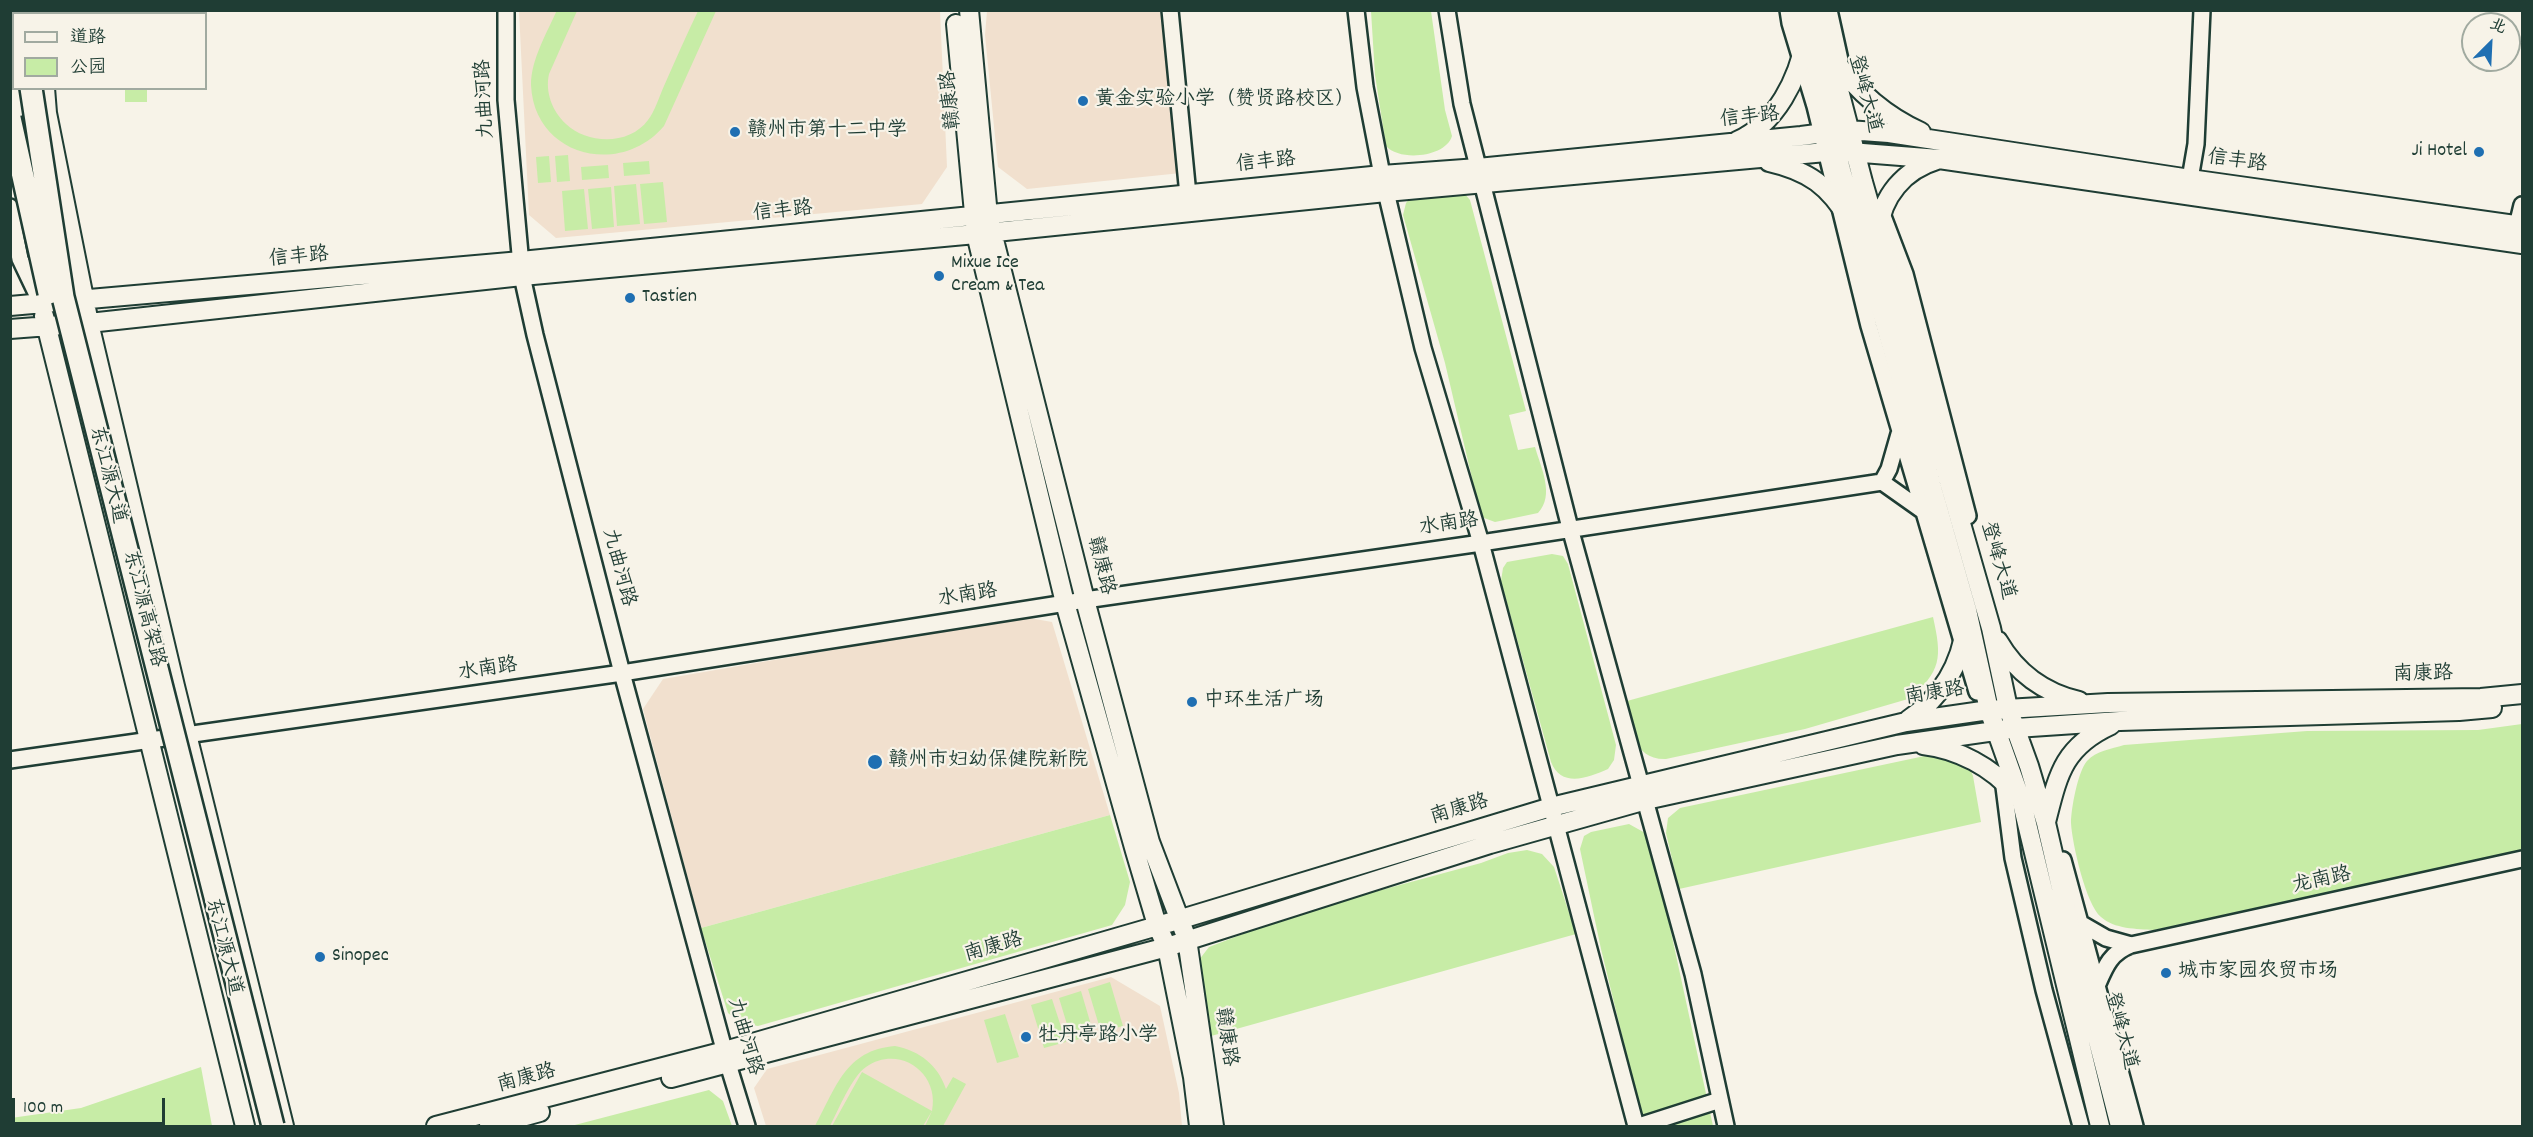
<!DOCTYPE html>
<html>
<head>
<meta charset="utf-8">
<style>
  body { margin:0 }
  #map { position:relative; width:2533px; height:1137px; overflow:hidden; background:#f7f3e8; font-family:Dekko,"LXGW WenKai TC",sans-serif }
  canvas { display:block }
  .frame { position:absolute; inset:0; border:12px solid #1f3d34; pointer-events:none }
  .legend { position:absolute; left:12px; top:12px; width:195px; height:78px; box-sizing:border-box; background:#f7f3e8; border:2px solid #a1aaa0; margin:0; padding:8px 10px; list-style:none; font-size:18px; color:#1f3d34 }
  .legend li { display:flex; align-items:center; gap:12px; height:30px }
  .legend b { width:30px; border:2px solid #a1aaa0 }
  .north { position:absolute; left:2461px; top:12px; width:60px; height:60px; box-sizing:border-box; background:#f7f3e8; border:2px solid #a1aaa0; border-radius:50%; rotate:24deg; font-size:16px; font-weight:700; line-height:24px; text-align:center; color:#1f3d34 }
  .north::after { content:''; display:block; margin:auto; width:21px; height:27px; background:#1f6fb2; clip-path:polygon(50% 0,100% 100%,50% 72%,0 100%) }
  .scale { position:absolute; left:12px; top:1098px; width:153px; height:27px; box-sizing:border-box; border:3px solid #1f3d34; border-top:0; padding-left:8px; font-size:18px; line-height:21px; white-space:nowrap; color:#1f3d34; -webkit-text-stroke:4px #f7f3e8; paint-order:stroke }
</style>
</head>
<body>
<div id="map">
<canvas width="2533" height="1137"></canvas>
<div class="frame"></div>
<ul class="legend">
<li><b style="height:8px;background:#f7f3e8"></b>道路</li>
<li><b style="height:16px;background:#c7eca6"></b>公园</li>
</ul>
<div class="north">北</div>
<div class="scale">100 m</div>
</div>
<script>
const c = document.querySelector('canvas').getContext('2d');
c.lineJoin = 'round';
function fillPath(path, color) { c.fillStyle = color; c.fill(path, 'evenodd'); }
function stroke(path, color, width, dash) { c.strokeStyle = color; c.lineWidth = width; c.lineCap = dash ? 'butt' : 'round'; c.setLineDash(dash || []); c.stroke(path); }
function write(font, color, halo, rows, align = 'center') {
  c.font = font + ' Dekko,"LXGW WenKai TC",sans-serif'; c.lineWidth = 4.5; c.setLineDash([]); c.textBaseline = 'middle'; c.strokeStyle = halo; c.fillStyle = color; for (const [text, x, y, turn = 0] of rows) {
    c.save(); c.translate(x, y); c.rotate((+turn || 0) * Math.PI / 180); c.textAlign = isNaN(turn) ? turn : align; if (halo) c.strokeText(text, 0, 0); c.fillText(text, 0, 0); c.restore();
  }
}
const built = new Path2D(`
  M519,11h421l7,156 -25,37 -366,34 -27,-23z
  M987,11h179l15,162 -154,16 -29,-22 -13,-132z
  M1024,617l28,5 58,193 -409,113 -58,-219 20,-30z
  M1111,977l49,29 19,87 3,33h-416l-12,-38 13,-19z`);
const green = new Path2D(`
  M557,10l20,1 -28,63c-4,18 3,37 17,50 21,20 63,22 82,-4 7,-9 11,-23 16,-34 11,-25 22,-50 34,-75h18l-52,115c-44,52 -130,30 -133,-41 0,-26 16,-52 26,-75z
  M1371,11h60l14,99 7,26c-6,21 -52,26 -66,10l-11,-71z
  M125,89h22v13h-22z
  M568,155l2,26 -13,1 -2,-26z
  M549,156l2,26 -13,1 -2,-26z
  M649,161l1,13 -26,2 -1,-13z
  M608,165l1,13 -27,2 -1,-13z
  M663,182l4,40 -23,2 -4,-40z
  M636,184l4,40 -23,2 -3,-40z
  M611,187l3,40 -22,2 -4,-40z
  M584,189l4,40 -23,2 -3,-40z
  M1464,193l6,7 56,211 -17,4 9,35 17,-3c6,21 20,48 3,66l-43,9 -11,-4 -5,-10 -34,-145 -42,-148 3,-12 5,-6z
  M1552,554l11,2 5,8 48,181 -2,15 -6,9c-20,9 -47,19 -57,-7l-50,-181 2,-13 4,-6z
  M1933,617c9,40 9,55 -25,82l-103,30 -139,30c-34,1 -34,-32 -39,-58z
  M2522,724v126l-368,80c-17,-1 -40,-1 -53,-13 -15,-12 -29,-74 -30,-94 0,-14 7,-52 16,-62 9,-10 24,-12 37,-16l183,-14 171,-1z
  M1934,754l35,12 4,10 8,46 -302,67 -13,-56 2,-15 12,-10z
  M1110,815l20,67 -5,23 -13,20 -354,101 -18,-3 -12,-10 -27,-85z
  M1629,824l18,10 6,15 60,277h-69l-43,-177 -21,-100 4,-13 7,-4z
  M1527,850l15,4 12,13 22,67 -372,104 -12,-69 17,-22 91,-35 181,-49 27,-10z
  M1110,982l13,44 -22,6 -13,-43z
  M1081,991l13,44 -22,6 -13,-43z
  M1052,999l14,43 -22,6 -13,-43z
  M1005,1014l14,43 -22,6 -13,-43z
  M895,1046c25,5 43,19 51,43l7,-12 13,7 -23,42h-18l7,-15 -9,15h-91l30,-54 70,39c8,-38 -33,-67 -66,-44 -14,9 -28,44 -36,59h-15c21,-38 30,-76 80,-80z
  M201,1067l11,59h-201v-8l70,-10z
  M709,1090l14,11 9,25h-161z`);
const minor = new Path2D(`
  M506,10v90l16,176 13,59 87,338 106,391 19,62
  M1170,10l18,185
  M1356,10l9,77 17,88 41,173 58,195 155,583
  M1447,10l15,94 108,424 123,446 33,152
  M1788,10l2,13 25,83 54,220 108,366
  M1829,10l11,50
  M2190,179l6,-35 6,-134
  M10,207l10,52 21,44
  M1881,211l24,63 63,242
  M2515,234l7,-29
  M1882,482l7,-13 10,-35
  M10,760l612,-87 463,-73 396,-57 401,-61 41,29
  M2003,779l10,79 31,132 37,136
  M2063,860l72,266
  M2080,923l26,15 25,7
  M2097,986c8,-19 13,-33 34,-41l391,-86
  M1639,1126l81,-26`);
const major = new Path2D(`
  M969,10l19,206 97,384 65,242 37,97 27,187
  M1803,10l38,160 126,440 22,100 33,93 78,323
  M1818,10l45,172 128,446 17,80 21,58 17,57 37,160 37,143
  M40,14v-4
  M956,24l20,210 89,369 70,248 22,74 10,22 26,130 6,49
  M1833,58c23,32 52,58 88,74
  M10,74l8,57
  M45,88l2,25 42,210 86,363 109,440
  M1737,141c40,-18 61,-62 69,-103
  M1769,162c40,9 60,24 81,59
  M1878,231c4,-35 26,-61 59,-71
  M10,306l511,-45 861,-86 96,-7 323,-32 47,-6 41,3 301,46 332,47
  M44,316l201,810
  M10,329l79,-6 433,-47 454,-42 410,-42 451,-41 102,8 583,85
  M1998,641c18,31 46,52 81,60
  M1908,720c34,-23 53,-55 58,-96
  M1923,745c35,4 69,22 92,49
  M2046,822c12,-47 17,-75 65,-97
  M671,1078l496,-131 323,-103 156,-44 251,-55 119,-17 104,-7 339,-10 33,-3
  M436,1126l289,-75 453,-131 373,-113 355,-85 83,-12 119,-7 373,-5 41,-4
  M489,1126l51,-14`);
const highway = new Path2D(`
  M27,10v4`);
const highwayBridge = new Path2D(`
  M31,88l32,209 210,829
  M10,118l39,175`);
const markers = [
  [1083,101,6,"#1f6fb2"],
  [735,132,6,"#1f6fb2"],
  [2479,152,6,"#1f6fb2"],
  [939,276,6,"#1f6fb2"],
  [630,298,6,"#1f6fb2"],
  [1192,702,6,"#1f6fb2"],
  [875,762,8,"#1f6fb2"],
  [320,957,6,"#1f6fb2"],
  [2166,973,6,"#1f6fb2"],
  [1026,1037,6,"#1f6fb2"]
];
const streetNames = [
  ["登峰大道",1863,94,75],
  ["九曲河路",487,99,-93],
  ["赣康路",953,100,-96],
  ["信丰路",1750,119,-6],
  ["信丰路",2237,163,8],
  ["信丰路",1266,164,-6],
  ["信丰路",783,213,-6],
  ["信丰路",299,259,-5],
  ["东江源大道",106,475,76],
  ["水南路",1449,526,-8],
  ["登峰大道",1996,561,74],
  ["赣康路",1099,566,76],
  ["九曲河路",617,568,75],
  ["水南路",968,597,-9],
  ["东江源高架路",142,609,76],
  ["水南路",488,671,-8],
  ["南康路",2423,676,-1],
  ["南康路",1935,695,-9],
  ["南康路",1460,811,-17],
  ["龙南路",2322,882,-12],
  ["东江源大道",222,947,76],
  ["南康路",994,949,-16],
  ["登峰大道",2119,1031,75],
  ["九曲河路",743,1037,74],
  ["赣康路",1224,1037,82],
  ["南康路",527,1080,-15]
];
const poiNames = [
  ["黄金实验小学（赞贤路校区）",1095,101],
  ["赣州市第十二中学",747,132],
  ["Ji Hotel",2467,152,"right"],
  ["Mixue Ice",951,264],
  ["Cream & Tea",951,287],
  ["Tastien",642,298],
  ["中环生活广场",1204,702],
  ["赣州市妇幼保健院新院",888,762],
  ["Sinopec",332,957],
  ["城市家园农贸市场",2178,973],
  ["牡丹亭路小学",1038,1037]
];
fillPath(built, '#f1e0ce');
fillPath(green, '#c7eca6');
stroke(minor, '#1f3d34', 20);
stroke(major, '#1f3d34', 22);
stroke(highway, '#1f3d34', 26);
stroke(minor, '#f7f3e8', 15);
stroke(major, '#f7f3e8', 18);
stroke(highway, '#f7f3e8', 21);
stroke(highwayBridge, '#1f3d34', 26, []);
stroke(highwayBridge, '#f7f3e8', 21);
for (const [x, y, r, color] of markers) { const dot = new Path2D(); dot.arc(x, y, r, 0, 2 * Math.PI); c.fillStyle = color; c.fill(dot); stroke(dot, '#f7f3e8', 2); }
write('20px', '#1f3d34', '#f7f3e8', streetNames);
write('20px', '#1f3d34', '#f7f3e8', poiNames, 'left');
</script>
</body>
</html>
